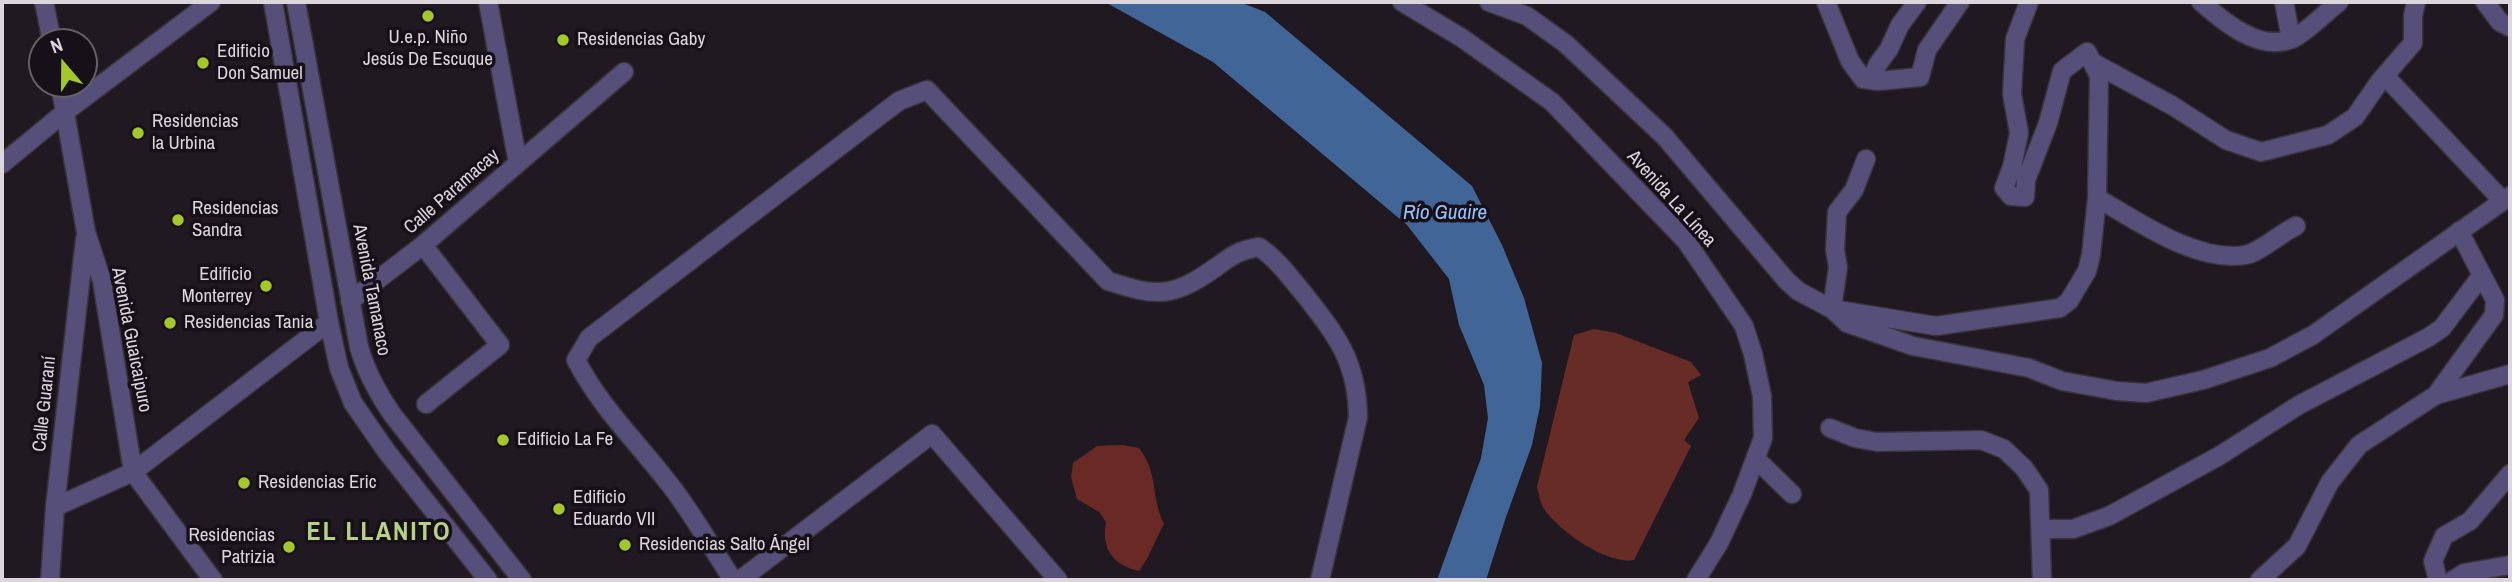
<!DOCTYPE html>
<html>
<head>
<meta charset="utf-8">
<style>
  body { margin:0 }
  #map { position:relative; width:2512px; height:582px; overflow:hidden; background:#201921; font-family:"Archivo Narrow",sans-serif }
  canvas { display:block }
  .frame { position:absolute; inset:0; border:4px solid #dbd6db; pointer-events:none }
  .north { position:absolute; left:28px; top:28px; width:70px; height:70px; box-sizing:border-box; background:#171018; border:2px solid #655f66; border-radius:50%; rotate:340deg; font-size:19px; font-weight:700; line-height:28px; text-align:center; color:#dbd6db }
  .north::after { content:''; display:block; margin:auto; width:24px; height:32px; background:#a2c929; clip-path:polygon(50% 0,100% 100%,50% 72%,0 100%) }
</style>
</head>
<body>
<div id="map">
<canvas width="2512" height="582"></canvas>
<div class="frame"></div>
<div class="north">N</div>
</div>
<script>
const c = document.querySelector('canvas').getContext('2d');
c.lineJoin = 'round';
function fillPath(path, color) { c.fillStyle = color; c.fill(path, 'evenodd'); }
function stroke(path, color, width, dash) { c.strokeStyle = color; c.lineWidth = width; c.lineCap = dash ? 'butt' : 'round'; c.setLineDash(dash || []); c.stroke(path); }
function write(font, color, halo, rows, align = 'center') {
  c.font = font + ' "Archivo Narrow",sans-serif'; c.lineWidth = 7; c.setLineDash([]); c.textBaseline = 'middle'; c.strokeStyle = halo; c.fillStyle = color; for (const [text, x, y, turn = 0] of rows) {
    c.save(); c.translate(x, y); c.rotate((+turn || 0) * Math.PI / 180); c.textAlign = isNaN(turn) ? turn : align; if (halo) c.strokeText(text, 0, 0); c.fillText(text, 0, 0); c.restore();
  }
}
const green = new Path2D(`
  M1594,329l22,4 75,29 10,13 -13,7 11,36 -15,22 7,6 -57,114c-27,5 -75,-29 -90,-51 -4,-6 -5,-15 -7,-22l37,-152z`);
const forest = new Path2D(`
  M1122,445l17,3c20,26 11,47 25,76 -9,16 -14,33 -25,47 -26,-6 -38,-22 -33,-49l-7,-10 -22,-13 -6,-22 2,-14 24,-17z`);
const water = new Path2D(`
  M1105,2h135l25,10 207,174 30,59 22,53 18,65 -2,43 -8,39 -26,72 -20,63h-49l44,-122 7,-40 -4,-33 -25,-60 -10,-46 -42,-54 -194,-163z`);
const minor = new Path2D(`
  M44,2l8,40
  M273,2l56,320 10,46 14,35 34,49 101,128
  M296,2l63,345c7,25 18,45 33,67l130,166
  M488,2l30,161
  M1402,2l60,36 90,64 134,139 58,85 9,28 9,42 1,42 -21,56 -23,49 -23,37
  M1489,2l38,14 39,28 99,93 121,143 12,11 34,18 15,14 66,23 116,22 33,13 55,10 29,2 57,-13 67,-22 43,-23 197,-139
  M1826,2l24,59 13,18 16,2 41,-4 7,-27 33,-48
  M2201,2c23,20 58,50 91,37 15,-7 34,-27 47,-37
  M2284,2l7,37
  M2485,2l15,20 10,5
  M2092,62l81,44 53,34 35,12 67,-17 27,-18 25,-36 33,-38v-27l3,-14
  M2385,76l118,125
  M1871,80l7,-16 11,-15 11,-24 17,-23
  M60,84l26,148 16,49 31,191 80,108
  M1866,159l-12,31 -17,22 -2,38 3,17 -6,42 104,17 124,-18 9,-7 18,-30 4,-16 6,-57 2,-122 -12,-24 -25,19 -14,52 -22,57 -1,17 -14,-1 -7,-8 8,-21 7,-34 -7,-39 3,-55 14,-37
  M2,164l63,-52 146,-110
  M2097,198c41,23 99,65 148,57 14,-2 36,-22 51,-29
  M423,245l77,100 -74,59
  M350,301l73,-56 201,-173
  M2436,395l74,-21
  M1830,428l25,10 22,4 104,-2 23,9 20,19 15,22 3,90
  M1756,459l36,35
  M55,507l78,-35 196,-150
  M2042,529h31l36,-13 110,-60 80,-51 130,-68 13,-9 40,-53
  M50,580l5,-73 30,-268
  M733,580c-22,-33 -41,-68 -66,-99 -31,-40 -68,-76 -91,-121l13,-22 310,-237 28,-11 181,191c49,16 64,17 107,-13 16,-12 24,-18 44,-21 18,12 30,29 45,47 33,42 53,67 54,123l-38,163
  M740,580l192,-146 126,146
  M2260,580l37,-34 33,-64 29,-37 77,-50 58,-80 1,-15 -36,-69
  M2438,580l-5,-19 11,-25 26,-15 40,-47
  M2453,580l11,-7 46,-8`);
const markers = [
  [428,16,7,"#a2c929"],
  [563,40,7,"#a2c929"],
  [203,63,7,"#a2c929"],
  [138,133,7,"#a2c929"],
  [178,220,7,"#a2c929"],
  [266,286,7,"#a2c929"],
  [170,323,7,"#a2c929"],
  [503,440,7,"#a2c929"],
  [244,483,7,"#a2c929"],
  [559,509,7,"#a2c929"],
  [625,545,7,"#a2c929"],
  [289,547,7,"#a2c929"]
];
const poiNames = [
  ["U.e.p. Niño",428,38,"center"],
  ["Jesús De Escuque",428,60,"center"],
  ["Residencias Gaby",577,40],
  ["Edificio",217,52],
  ["Don Samuel",217,74],
  ["Residencias",152,122],
  ["la Urbina",152,144],
  ["Residencias",192,209],
  ["Sandra",192,231],
  ["Edificio",252,275,"right"],
  ["Monterrey",252,297,"right"],
  ["Residencias Tania",184,323],
  ["Edificio La Fe",517,440],
  ["Residencias Eric",258,483],
  ["Edificio",573,498],
  ["Eduardo VII",573,520],
  ["Residencias",275,536,"right"],
  ["Patrizia",275,558,"right"],
  ["Residencias Salto Ángel",639,545]
];
const streetNames = [
  ["Calle Paramacay",452,192,-41],
  ["Avenida La Línea",1671,199,48],
  ["Avenida Tamanaco",371,290,79],
  ["Avenida Guaicaipuro",131,340,79],
  ["Calle Guaraní",45,404,-84]
];
const waterNames = [
  ["Río Guaire",1445,213]
];
const districtNames = [
  ["EL LLANITO",379,533]
];
fillPath(green, '#682c27');
fillPath(forest, '#692a26');
fillPath(water, '#426598');
stroke(minor, '#3a333b', 21);
stroke(minor, '#554f79', 18);
for (const [x, y, r, color] of markers) { const dot = new Path2D(); dot.arc(x, y, r, 0, 2 * Math.PI); c.fillStyle = color; c.fill(dot); stroke(dot, '#171018', 2.5); }
write('19px', '#dbd6db', '#171018', poiNames, 'left');
write('19px', '#dbd6db', '#171018', streetNames);
write('italic 21px', '#96c0fc', '#171018', waterNames);
c.letterSpacing = '2px';
write('bold 26px', '#b9d187', '#171018', districtNames);
c.letterSpacing = '0px';
</script>
</body>
</html>
